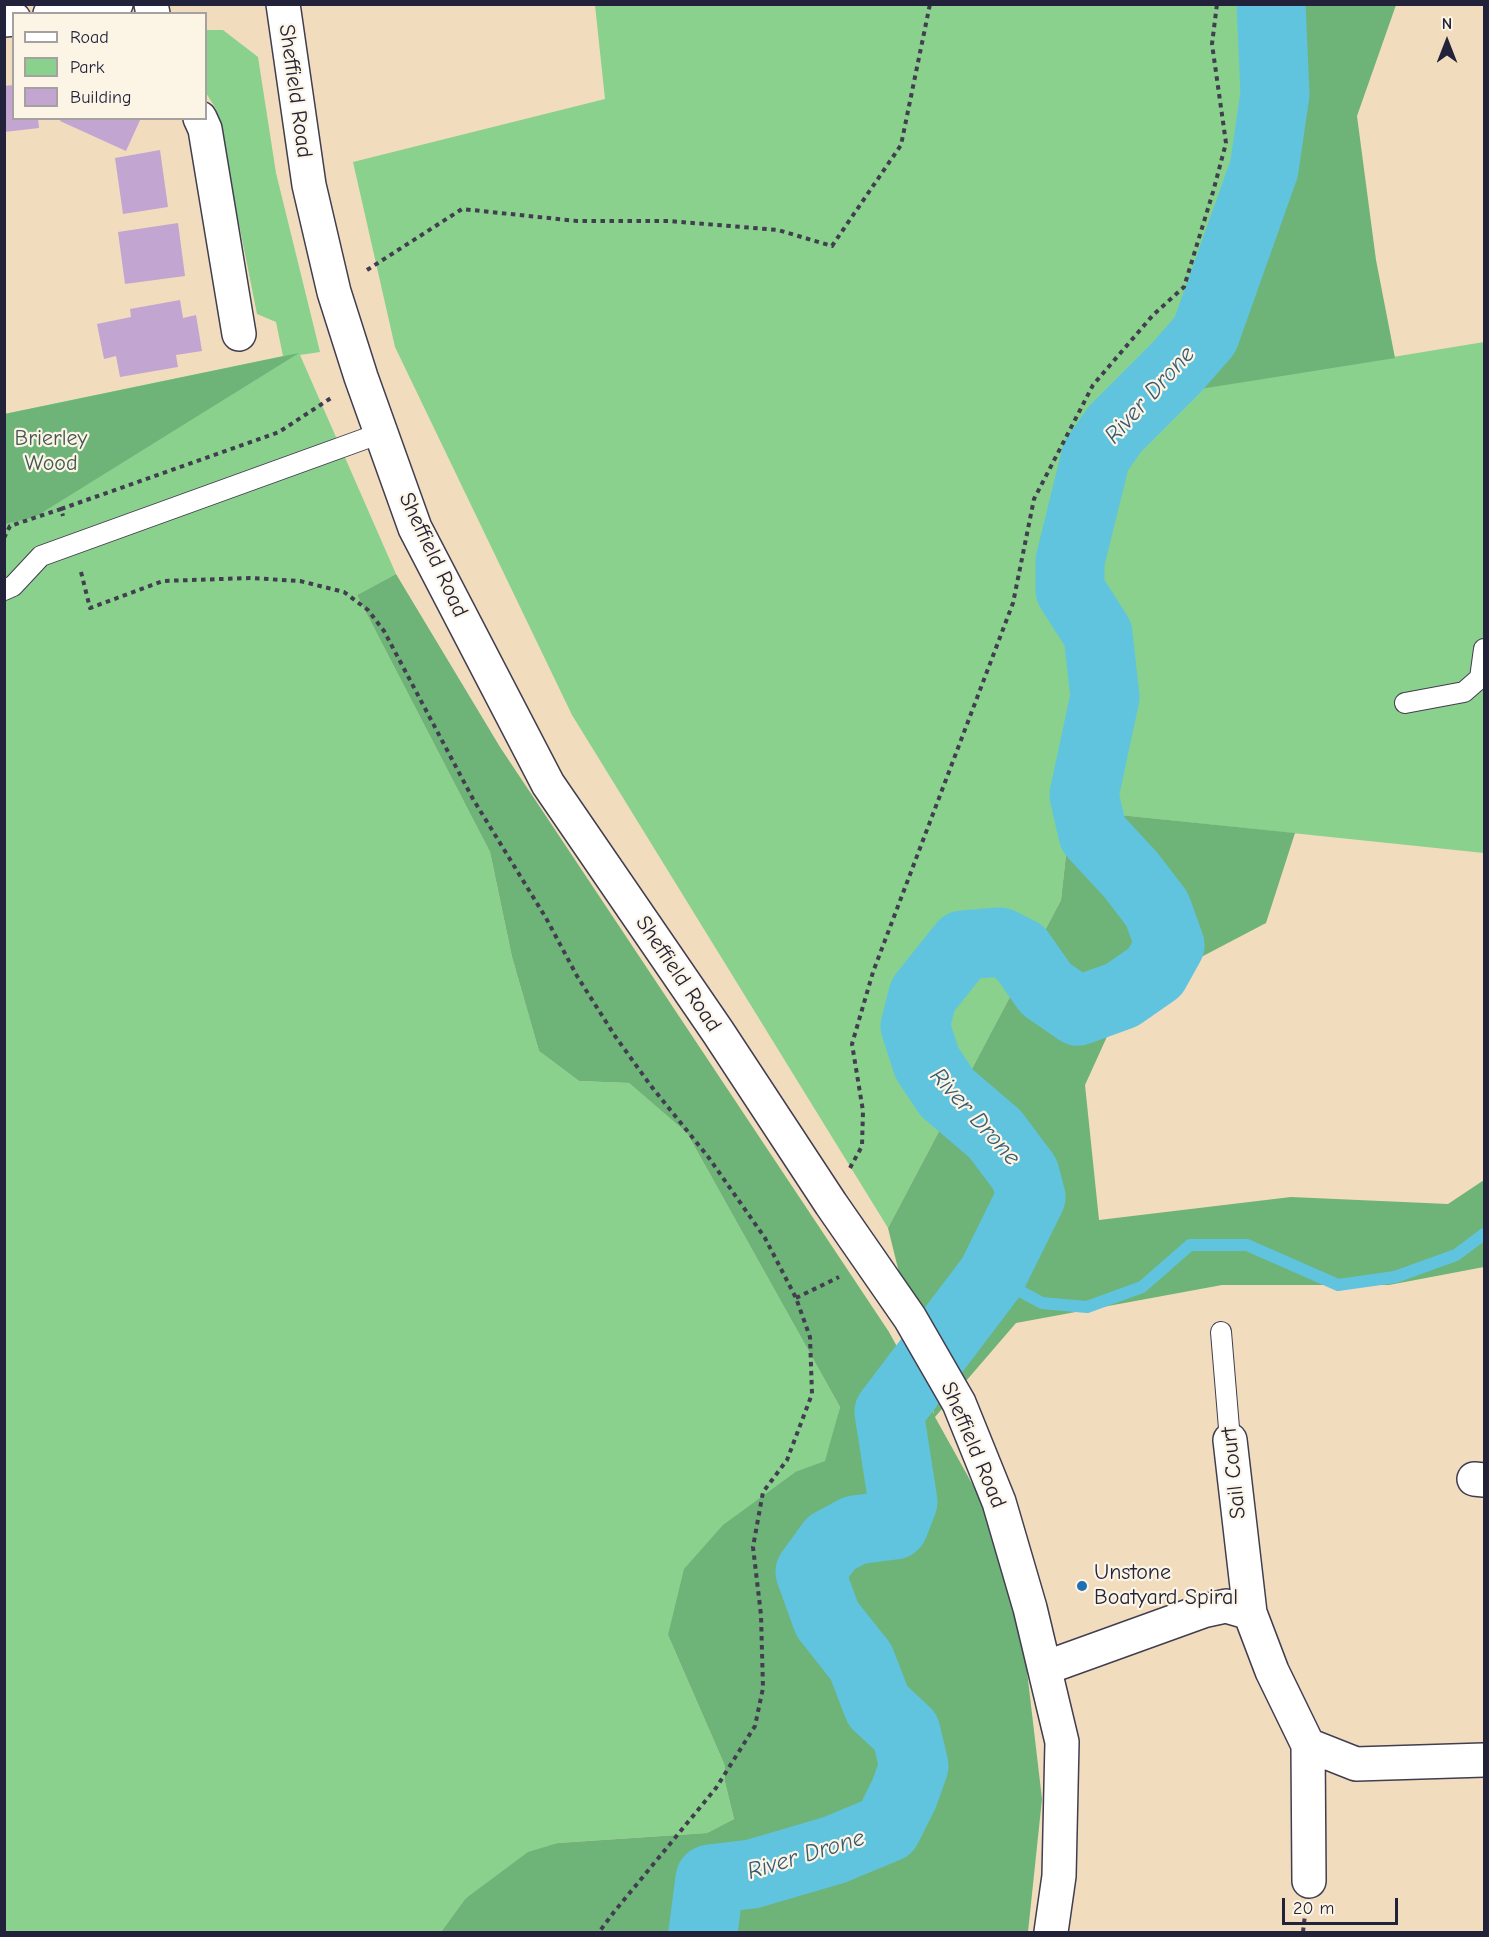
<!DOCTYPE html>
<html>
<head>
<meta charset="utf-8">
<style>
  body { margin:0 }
  #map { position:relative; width:1489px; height:1937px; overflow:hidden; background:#f2dcbe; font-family:"Comic Neue",sans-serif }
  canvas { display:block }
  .frame { position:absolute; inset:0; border:6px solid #22223b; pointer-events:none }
  .legend { position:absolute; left:12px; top:12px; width:195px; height:108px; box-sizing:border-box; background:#fcf5e5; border:2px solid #a5a1a1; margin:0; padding:8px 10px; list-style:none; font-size:18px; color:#22223b }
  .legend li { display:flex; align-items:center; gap:12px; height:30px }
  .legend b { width:30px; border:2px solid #a5a1a1 }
  .north { position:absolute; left:1417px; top:12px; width:60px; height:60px; -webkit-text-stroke:4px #fcf5e5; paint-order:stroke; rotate:0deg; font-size:16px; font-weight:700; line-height:24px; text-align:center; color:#22223b }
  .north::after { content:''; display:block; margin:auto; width:21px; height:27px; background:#22223b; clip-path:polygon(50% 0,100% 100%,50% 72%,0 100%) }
  .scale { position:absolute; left:1282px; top:1898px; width:116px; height:27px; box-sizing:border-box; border:3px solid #22223b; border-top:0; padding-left:8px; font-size:18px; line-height:21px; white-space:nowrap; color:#22223b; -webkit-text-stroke:4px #fcf5e5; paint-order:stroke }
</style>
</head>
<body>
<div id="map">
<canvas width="1489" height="1937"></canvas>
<div class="frame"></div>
<ul class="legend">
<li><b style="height:8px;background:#fff"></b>Road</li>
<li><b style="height:16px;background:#89d18d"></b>Park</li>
<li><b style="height:16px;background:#c2a5d1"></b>Building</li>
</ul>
<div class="north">N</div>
<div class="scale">20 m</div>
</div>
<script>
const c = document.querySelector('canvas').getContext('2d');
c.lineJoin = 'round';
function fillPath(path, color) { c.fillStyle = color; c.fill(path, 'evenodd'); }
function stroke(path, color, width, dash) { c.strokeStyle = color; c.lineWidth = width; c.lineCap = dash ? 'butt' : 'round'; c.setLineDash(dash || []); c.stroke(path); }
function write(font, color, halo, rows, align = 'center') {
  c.font = font + ' "Comic Neue",sans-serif'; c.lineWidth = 4.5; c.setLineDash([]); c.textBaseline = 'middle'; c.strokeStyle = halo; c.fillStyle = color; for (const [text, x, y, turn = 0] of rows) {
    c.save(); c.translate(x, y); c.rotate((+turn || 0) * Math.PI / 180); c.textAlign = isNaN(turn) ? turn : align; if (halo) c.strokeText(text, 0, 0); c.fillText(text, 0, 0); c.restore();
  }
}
const green = new Path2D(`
  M595,5h681l-29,258 -103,135 340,-56v511l-413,-43 -10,90 -173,328 -316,-513 -177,-368 -42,-185 252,-63z
  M206,30h17l35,27 18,116 44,179 -20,3 96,219 -39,21 133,257 22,105 27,94 40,30 50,2 58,50 153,274 -14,54 -29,10 -129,164 57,131v16l9,37 -27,14 -149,10 -93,56 -24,33h-436l-1,-1518 279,-58 -7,-34 -19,-8 -41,-205 -10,-16z`);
const forest = new Path2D(`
  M1276,5h120l-39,111 19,144 19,98 -251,40 103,-135z
  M299,353l-264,164 -30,7v-110z
  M396,574l104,173 389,585 45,82 -46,-186 173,-328 10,-90 224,23 -29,90 -141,74 -40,88 14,135 192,-23 157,7 36,-24v87l-95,18h-167l-206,38 -81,94 50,90 38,130 19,162 -14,133h-587l24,-33 63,-47 30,-9 149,-10 27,-14 -9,-37v-16l-57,-131 16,-66 39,-44 74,-54 28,-10 15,-54 -153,-274 -58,-50 -50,-2 -40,-30 -27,-94 -22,-105 -133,-257z`);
const stream = new Path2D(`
  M992,1276l50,27 45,4 55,-20 48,-42h57l91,40 57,-8 61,-22 28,-21`);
const river = new Path2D(`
  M703,1932l7,-53 42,-5 82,-24 53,-22 17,-34 10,-28 -8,-34 -28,-26 -17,-44 -34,-43 -17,-47 21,-29 24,-13 39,-5 9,-23 -14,-90 103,-136 39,-79 -6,-23 -30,-40 -48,-41 -20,-30 -12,-37 8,-31 40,-50 37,-3 20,10 26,37 32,22 44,-16 33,-23 15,-27 -13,-36 -26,-34 -38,-41 -9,-39 21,-98 -7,-63 -28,-44v-29l26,-105 19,-27 62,-62 28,-32 59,-166 11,-75 -4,-90`);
const building = new Path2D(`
  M14,85v33h24l1,10 -35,4v-46z
  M62,118h79l-15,33 -66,-30z
  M160,150l8,57 -45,7 -8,-56z
  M178,223l7,53 -60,8 -7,-52z
  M180,300l3,18 13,-3 6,36 -26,4 2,12 -58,10 -4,-21 -12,3 -7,-35 34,-7 -1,-8z`);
const path = new Path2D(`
  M367,270l95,-61 115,12h92l109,9 54,16 69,-101 29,-141
  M61,509l218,-77 52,-34
  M4,538l6,-12 51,-17 2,7
  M81,572l9,36 73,-27 87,-3 50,3 44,11 24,18 16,21 89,168 73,119 31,58 38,60 36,50 58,72 56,80 31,60 14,39 2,57 -25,66 -24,32 -10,55 8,68 2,73 -8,38 -39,62 -102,124 -15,20
  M850,1168l12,-22 1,-35 -11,-67 21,-72 140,-369 21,-104 59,-114 60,-70 31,-28 29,-95 13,-49 -14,-99 5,-40
  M796,1298l43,-21
  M1303,1932l2,-17`);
const lane = new Path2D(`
  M4,590l9,-4 28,-30 340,-123
  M1405,703l59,-11 16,-14 4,-29
  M1221,1332l9,108`);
const street = new Path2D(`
  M151,4l2,10
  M50,14l66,-10
  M4,20l10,-1
  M200,118l5,11 34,205
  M1230,1440l20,173
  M1474,1479l10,1
  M1045,1668l158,-57 23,-5 24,7 22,58 36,74 48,19 128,-4
  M1308,1745l1,136`);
const secondary = new Path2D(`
  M283,4l26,181 25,107 27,85 54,151 133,256 170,248 113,172 79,114 49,85 40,99 31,106 32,134 -3,134 -8,56`);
const markers = [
  [1082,1586,6,"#1f6fb2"]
];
const streetNames = [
  ["Sheffield Road",295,91,82],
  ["Sheffield Road",433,555,65],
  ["Sheffield Road",678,974,56],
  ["Sheffield Road",973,1445,67],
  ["Sail Court",1234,1473,-96]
];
const parkNames = [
  ["Brierley",51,439],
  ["Wood",51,464]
];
const poiNames = [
  ["Unstone",1094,1573],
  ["Boatyard Spiral",1094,1598]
];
const waterNames = [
  ["River Drone",1150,395,-48],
  ["River Drone",975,1117,48],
  ["River Drone",806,1855,-17]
];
fillPath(green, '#89d18d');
fillPath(forest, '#6eb378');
stroke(stream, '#61c4df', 12);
stroke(river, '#61c4df', 69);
fillPath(building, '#c2a5d1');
stroke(lane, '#413e4f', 22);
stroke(street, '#413e4f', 36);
stroke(secondary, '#413e4f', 36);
stroke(path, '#413e4f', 4, [4.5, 4.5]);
stroke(lane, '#fff', 20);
stroke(street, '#fff', 33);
stroke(secondary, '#fff', 33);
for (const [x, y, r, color] of markers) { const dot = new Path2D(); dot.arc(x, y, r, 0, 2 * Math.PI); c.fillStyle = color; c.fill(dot); stroke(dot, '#fcf5e5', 2); }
write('22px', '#22223b', '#fcf5e5', streetNames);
write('22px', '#415754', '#fcf5e5', parkNames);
write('22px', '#22223b', '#fcf5e5', poiNames, 'left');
write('italic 24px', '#385b74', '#fcf5e5', waterNames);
</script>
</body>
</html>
